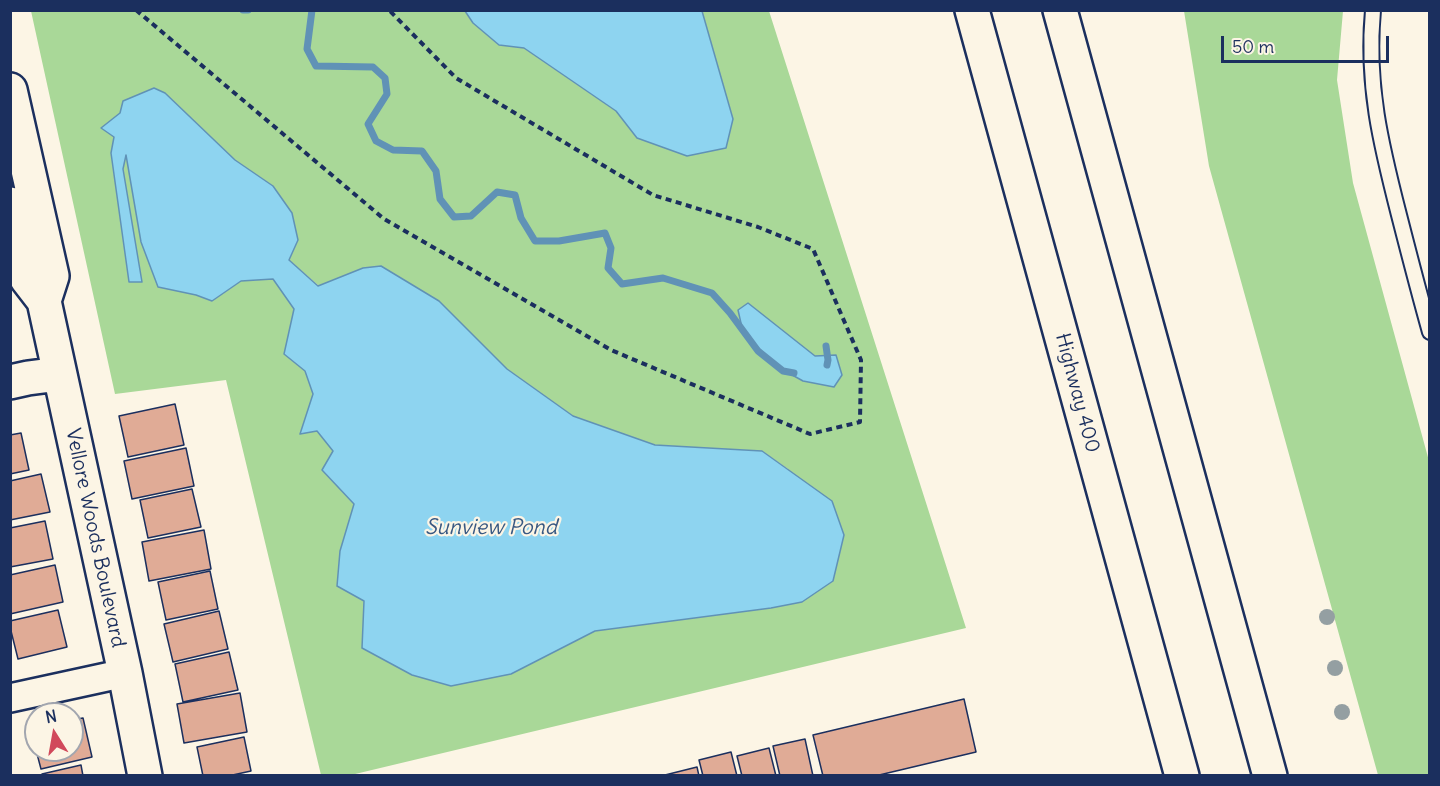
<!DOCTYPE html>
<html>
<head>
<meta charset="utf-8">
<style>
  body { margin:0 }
  #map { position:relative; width:1440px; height:786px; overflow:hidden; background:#fcf5e5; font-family:Delius,sans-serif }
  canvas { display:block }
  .frame { position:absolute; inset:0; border:12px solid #1b2f5e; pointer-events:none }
  .north { position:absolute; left:24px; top:702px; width:60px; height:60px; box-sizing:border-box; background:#fcf5e5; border:2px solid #a2a6af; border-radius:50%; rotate:349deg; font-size:16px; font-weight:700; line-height:24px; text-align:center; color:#1b2f5e }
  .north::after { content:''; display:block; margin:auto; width:21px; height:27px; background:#d1495b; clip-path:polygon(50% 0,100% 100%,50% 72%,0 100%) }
  .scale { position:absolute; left:1221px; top:36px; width:168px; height:27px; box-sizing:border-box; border:3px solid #1b2f5e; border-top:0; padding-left:8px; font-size:18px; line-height:21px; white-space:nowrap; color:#1b2f5e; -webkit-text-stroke:4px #fcf5e5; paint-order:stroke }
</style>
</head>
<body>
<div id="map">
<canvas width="1440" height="786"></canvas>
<div class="frame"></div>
<div class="north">N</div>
<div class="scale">50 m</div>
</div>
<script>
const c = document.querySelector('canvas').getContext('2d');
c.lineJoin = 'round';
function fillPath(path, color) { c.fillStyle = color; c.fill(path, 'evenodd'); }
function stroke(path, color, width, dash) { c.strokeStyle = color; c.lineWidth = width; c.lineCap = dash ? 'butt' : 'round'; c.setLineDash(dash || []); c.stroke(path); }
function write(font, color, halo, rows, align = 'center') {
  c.font = font + ' Delius,sans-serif'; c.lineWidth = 4.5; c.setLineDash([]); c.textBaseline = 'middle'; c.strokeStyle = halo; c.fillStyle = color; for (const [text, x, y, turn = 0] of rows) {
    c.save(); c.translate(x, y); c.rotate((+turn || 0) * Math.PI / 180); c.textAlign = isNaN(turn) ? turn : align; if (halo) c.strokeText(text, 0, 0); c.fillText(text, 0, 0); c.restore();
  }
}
const green = new Path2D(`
  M31,11h434l8,12 26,22 25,3 92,63 21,27 96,-19 -31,-108h67l197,617 -615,147h-30l-95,-395 -111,14zM165,93l70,67 38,26 19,27 6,27 -9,20 30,26 44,-18 76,33 68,68 66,47 82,29 107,6 26,18 -17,139 -176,23 -84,43 -171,-123 14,-47 -32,-34 12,-18 -17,-21 -17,3 14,-40 -9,-23 -21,-17 10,-45 -20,-30 -33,2 -29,20 -16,-6 -38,-8 -17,-45 -15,-89 -3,16 19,113h-13l-18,-129 9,-40z
  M1184,11h159l-6,69 16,103 76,278v314h-51l-169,-609z`);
const water = new Path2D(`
  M465,11h237l31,108 -7,29 -39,8 -50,-18 -21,-27 -92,-63 -25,-3 -26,-22z
  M154,88l11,5 70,67 38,26 19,27 6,27 -9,20 29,26 45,-18 18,-2 58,35 68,68 66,47 82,29 107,6 70,50 12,34 -11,46 -31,21 -31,6 -176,23 -84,43 -60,12 -39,-11 -50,-27 2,-47 -27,-15 3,-35 14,-47 -32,-34 11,-19 -16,-20 -17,3 13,-40 -8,-23 -21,-17 10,-45 -21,-30 -32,2 -29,20 -16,-6 -38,-8 -17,-45 -15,-87 -3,14 19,113h-13l-18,-129 3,-16 -13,-9 19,-15 3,-12z
  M748,303l67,53 21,-1 6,20 -8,12 -31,-6 -27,-15 -33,-34 -5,-22z`);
const stream = new Path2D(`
  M243,10h5
  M312,10l-5,39 9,17 57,1 12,11 2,16 -19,30 8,17 17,9 29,1 14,20 4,28 14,18 17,-1 26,-24 18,3 6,23 14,23h24l46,-8 6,15 -3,20 14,16 41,-6 49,15 18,20 28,38 25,20 11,2
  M826,346l2,14 -1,5`);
const building = new Path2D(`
  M175,404l9,41 -56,12 -9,-41z
  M21,433l8,37 -19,4v-39z
  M186,448l8,38 -62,13 -8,-38z
  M41,474l9,38 -40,8v-39z
  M192,489l9,38 -53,11 -8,-38z
  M45,521l8,38 -43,8v-39z
  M204,530l7,39 -62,12 -7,-39z
  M55,565l8,37 -53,12v-39z
  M210,571l8,38 -52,11 -8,-38z
  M58,610l9,37 -49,12 -8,-32v-6z
  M219,611l9,38 -55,13 -9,-38z
  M229,652l9,38 -55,12 -8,-38z
  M240,693l7,39 -63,11 -7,-39z
  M964,699l12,53 -101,24h-52l-10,-41z
  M83,718l9,39 -51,12 -5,-19h36v-30z
  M244,737l7,34 -23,5h-25l-6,-29z
  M805,739l8,37h-33l-7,-30z
  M769,748l7,28h-34l-5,-20z
  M731,752l6,24h-34l-4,-16z
  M81,765l2,11h-41v-2z
  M697,767l2,9h-34v-1z`);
const path = new Path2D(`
  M136,10l248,209 227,131 199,84 50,-12 1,-62 -48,-111 -55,-22 -105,-32 -197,-117 -67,-68`);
const lane = new Path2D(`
  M1373,10c-7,74 8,135 26,205 10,39 20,78 31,117`);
const street = new Path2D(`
  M10,698l115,-25`);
const secondary = new Path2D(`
  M10,90l42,186 -8,25
  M10,204l17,75 17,22 81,372 20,103
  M10,382l18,-4 31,-4`);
const highway = new Path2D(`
  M972,10l210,766
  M1060,10l210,766`);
const trees = [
  [1327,617],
  [1335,668],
  [1342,712]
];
const streetNames = [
  ["Highway 400",1077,393,75],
  ["Vellore Woods Boulevard",95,538,78]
];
const waterNames = [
  ["Sunview Pond",491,528]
];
fillPath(green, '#a9d898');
fillPath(water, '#8ed4f0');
stroke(water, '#6092b6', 1.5);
stroke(stream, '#6092b6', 7);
fillPath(building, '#e0ab96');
stroke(building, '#1b2f5e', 1.5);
stroke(lane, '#1b2f5e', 18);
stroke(street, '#1b2f5e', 32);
stroke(secondary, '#1b2f5e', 38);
stroke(highway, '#1b2f5e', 38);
stroke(path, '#1b2f5e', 4, [6, 4.5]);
stroke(lane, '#fcf5e5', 14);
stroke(street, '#fcf5e5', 27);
stroke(secondary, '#fcf5e5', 33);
stroke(highway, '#fcf5e5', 33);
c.fillStyle = '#949fa2';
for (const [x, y] of trees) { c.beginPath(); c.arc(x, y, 8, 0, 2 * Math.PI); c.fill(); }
write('20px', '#1b2f5e', '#fcf5e5', streetNames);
write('italic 21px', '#385882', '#fcf5e5', waterNames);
</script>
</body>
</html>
